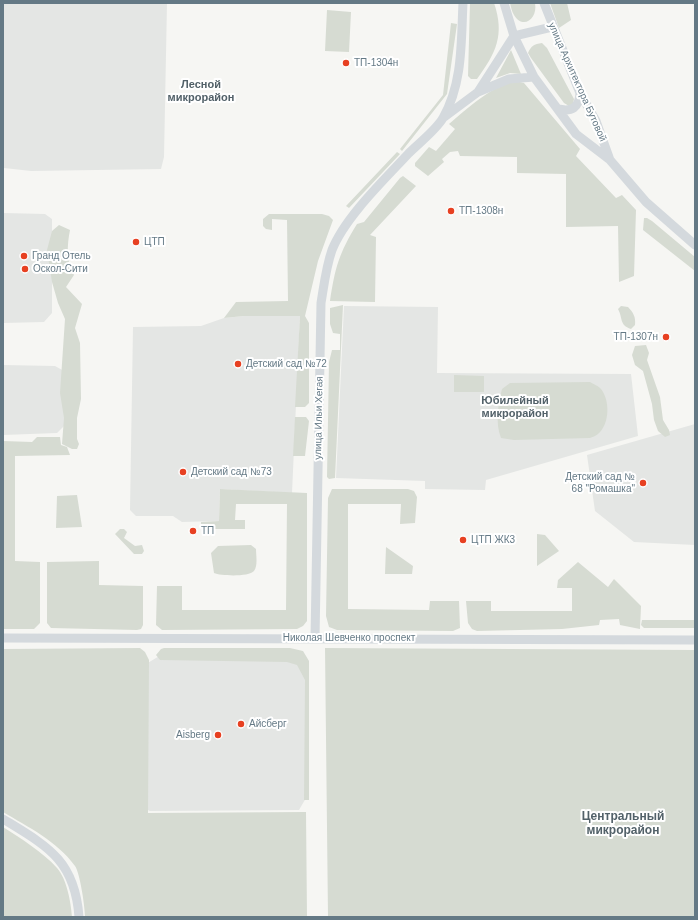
<!DOCTYPE html>
<html>
<head>
<meta charset="utf-8">
<style>
  body { margin:0 }
  #map { position:relative; width:698px; height:920px; overflow:hidden; background:#f6f6f3; font-family:Helvetica,sans-serif }
  canvas { display:block }
  .frame { position:absolute; inset:0; border:4px solid #647985; pointer-events:none }
</style>
</head>
<body>
<div id="map">
<canvas width="698" height="920"></canvas>
<div class="frame"></div>
</div>
<script>
const c = document.querySelector('canvas').getContext('2d');
c.lineJoin = 'round';
function fillPath(path, color) { c.fillStyle = color; c.fill(path, 'evenodd'); }
function stroke(path, color, width, dash) { c.strokeStyle = color; c.lineWidth = width; c.lineCap = dash ? 'butt' : 'round'; c.setLineDash(dash || []); c.stroke(path); }
function write(font, color, halo, rows, align = 'center') {
  c.font = font + ' Helvetica,sans-serif'; c.lineWidth = 4; c.setLineDash([]); c.textBaseline = 'middle'; c.strokeStyle = halo; c.fillStyle = color; for (const [text, x, y, turn = 0] of rows) {
    c.save(); c.translate(x, y); c.rotate((+turn || 0) * Math.PI / 180); c.textAlign = isNaN(turn) ? turn : align; if (halo) c.strokeText(text, 0, 0); c.fillText(text, 0, 0); c.restore();
  }
}
const built = new Path2D(`
  M3,3h164l-3,154 -3,12 -130,2 -27,-3z
  M3,213l42,1 7,5v94l-8,9 -41,1z
  M344,306l94,1 -1,66 194,1 7,62 -152,44 -1,10 -60,-1v-8l-89,-3z
  M244,316h56l-8,177 -72,-4 -1,32 -37,1 -9,-6h-37l-6,-6 3,-183 68,-1 23,-8z
  M3,365l52,1 9,5 2,53 -9,9 -54,2z
  M695,424v121l-61,-3 -39,-31 -8,-56z
  M161,655l127,1 18,11v131l-7,12 -149,1 -5,-2 1,-145z`);
const green = new Path2D(`
  M470,3h24c11,32 2,50 -17,76h-6l-3,-3z
  M510,3h25c3,16 -12,27 -21,12 -2,-3 -3,-8 -4,-12z
  M550,3h17l4,17 -12,8z
  M327,10l24,2 -2,40 -24,-1z
  M451,23l6,1 -10,70 -45,57 -2,-2 43,-54z
  M542,43l5,5 27,51 -1,5 -4,2 -5,-3 -33,-45 -3,-5c3,-7 6,-9 14,-10z
  M511,50l10,24 -11,-1 -14,5z
  M516,81l8,2 56,66 -4,7 40,42 6,-3 14,15 -2,66 -15,6 -1,-56 -52,1v-53l-49,-1v-16l-57,-1 -2,-5 -8,1 -8,7 2,3 -16,14 -13,-10v-3l14,-16 7,4 19,-22 -6,-5c19,-16 42,-38 67,-43z
  M397,152l3,2 -51,54 -3,-2z
  M403,176l13,10 -46,49 6,2 -1,65 -45,-1c5,-33 9,-48 27,-77l7,-2 36,-44z
  M269,214h53l7,2 4,4 -15,41 -13,55 4,7v80l-4,4h-10l5,-91h-56l-20,2 12,-16 52,-1 -1,-81 -15,-1v11l-6,-1 -3,-3v-7z
  M644,218h3l5,3 43,36v14l-52,-41z
  M59,225l11,5c-3,15 -4,32 4,45l-8,12 16,17 -7,24 5,15 1,56 -4,19v21l2,5 -2,5h-5l-10,-5 2,-26 -4,-25 5,-74 -7,-16 -6,-21 -5,-32 5,-19z
  M343,305l-8,173 -6,1 -2,-2 2,-115 3,-12h8v-16l-7,-1 -3,-9v-16z
  M621,306l7,1c5,5 8,10 7,18l-4,4c-12,-4 -8,-11 -13,-20z
  M646,345l3,8 -2,7 13,37 3,23 6,10 1,5 -5,2 -7,-6 -4,-11 -2,-16 -9,-33 -8,-6 -3,-10 3,-9z
  M454,375l30,1v16h-30z
  M590,382c3,2 9,4 11,7 9,11 9,35 -3,45 -2,2 -6,3 -8,4l-76,2 -13,-2c-6,-15 -3,-34 1,-49l8,-6z
  M295,417h11l3,4 -4,35h-12z
  M37,437h23l1,8 6,2 3,8 -55,1v105l25,1v61l-6,6h-31v-188l29,1z
  M220,489l87,4v128l-4,5 -6,3 -135,1 -6,-5 1,-39h25v24h104l1,-106h-51l-1,16h10v9h-44v-7l18,-1z
  M332,489h76l6,2 3,6 -2,26 -15,1 1,-20h-53v105l81,1 1,-9h29l1,27 -7,3 -116,-1 -8,-3 -3,-11 2,-118z
  M77,495l5,32 -26,1 1,-32z
  M120,529h4l3,3 -3,6 11,8 7,-1 2,6 -2,3h-8l-19,-20z
  M537,534l8,1 14,16 -22,15z
  M251,545l5,4c0,6 2,17 -2,22 -5,6 -33,5 -40,2l-3,-20 7,-7z
  M386,547l27,19 -1,8h-27z
  M99,561v24l44,1v39l-2,4 -4,1 -86,-2 -4,-5v-61z
  M578,562l30,25 6,-8 27,27 -1,23 -20,-4 -1,-6 -19,1 -1,5 -37,4 -85,2 -5,-2 -4,-6 -2,-22h25v10h81v-23h-15l1,-8z
  M642,620h53v8h-51l-3,-3z
  M140,648l5,4 4,8 -1,153 158,-1 1,105h-222c0,-10 -5,-44 -10,-51 -18,-25 -47,-39 -72,-54v-163z
  M164,648h126l13,3 6,10v139h-5l1,-120 -8,-15 -10,-3 -127,-2 -4,-5 5,-6z
  M325,648l370,2v267h-367z
  M3,827c17,11 40,25 54,41 10,11 14,35 15,49h-69z`);
const secondary = new Path2D(`
  M504,3l10,33 20,41 42,57 34,26 36,42 49,43
  M544,3l36,90 16,28 14,39
  M478,92l36,-56 38,-9
  M558,109c14,3 21,-1 22,-16
  M443,118l35,-26 31,-13 25,-2
  M3,638l692,2
  M315,638l6,-335c3,-18 5,-36 11,-53 13,-33 53,-71 77,-97 10,-10 27,-23 34,-35 20,-35 18,-76 20,-115
  M3,819c44,27 72,41 76,98`);
const markers = [
  [346,63,4,"#e74021"],
  [451,211,4,"#e74021"],
  [136,242,4,"#e74021"],
  [24,256,4,"#e74021"],
  [25,269,4,"#e74021"],
  [666,337,4,"#e74021"],
  [238,364,4,"#e74021"],
  [183,472,4,"#e74021"],
  [643,483,4,"#e74021"],
  [193,531,4,"#e74021"],
  [463,540,4,"#e74021"],
  [241,724,4,"#e74021"],
  [218,735,4,"#e74021"]
];
const poiNames = [
  ["ТП-1304н",354,63],
  ["ТП-1308н",459,211],
  ["ЦТП",144,242],
  ["Гранд Отель",32,256],
  ["Оскол-Сити",33,269],
  ["ТП-1307н",658,337,"right"],
  ["Детский сад №72",246,364],
  ["Детский сад №73",191,472],
  ["Детский сад №",635,477,"right"],
  ["68 \"Ромашка\"",635,489,"right"],
  ["ТП",201,531],
  ["ЦТП ЖК3",471,540],
  ["Айсберг",249,724],
  ["Aisberg",210,735,"right"]
];
const streetNames = [
  ["улица Архитектора Бутовой",577,82,66],
  ["улица Ильи Хегая",319,418,-89],
  ["Николая Шевченко проспект",349,638]
];
const neighbourhoodNames = [
  ["Лесной",201,85],
  ["микрорайон",201,98],
  ["Юбилейный",515,401],
  ["микрорайон",515,414]
];
const quarterNames = [
  ["Центральный",623,817],
  ["микрорайон",623,831]
];
fillPath(built, '#e4e6e4');
fillPath(green, '#d6dbd2');
stroke(secondary, '#d4d9dd', 9);
for (const [x, y, r, color] of markers) { const dot = new Path2D(); dot.arc(x, y, r, 0, 2 * Math.PI); c.fillStyle = color; c.fill(dot); stroke(dot, '#fff', 1.5); }
write('10px', '#647985', '#fff', poiNames, 'left');
write('10px', '#647985', '#fff', streetNames);
write('bold 11px', '#526169', '#fff', neighbourhoodNames);
write('bold 12px', '#526169', '#fff', quarterNames);
</script>
</body>
</html>
